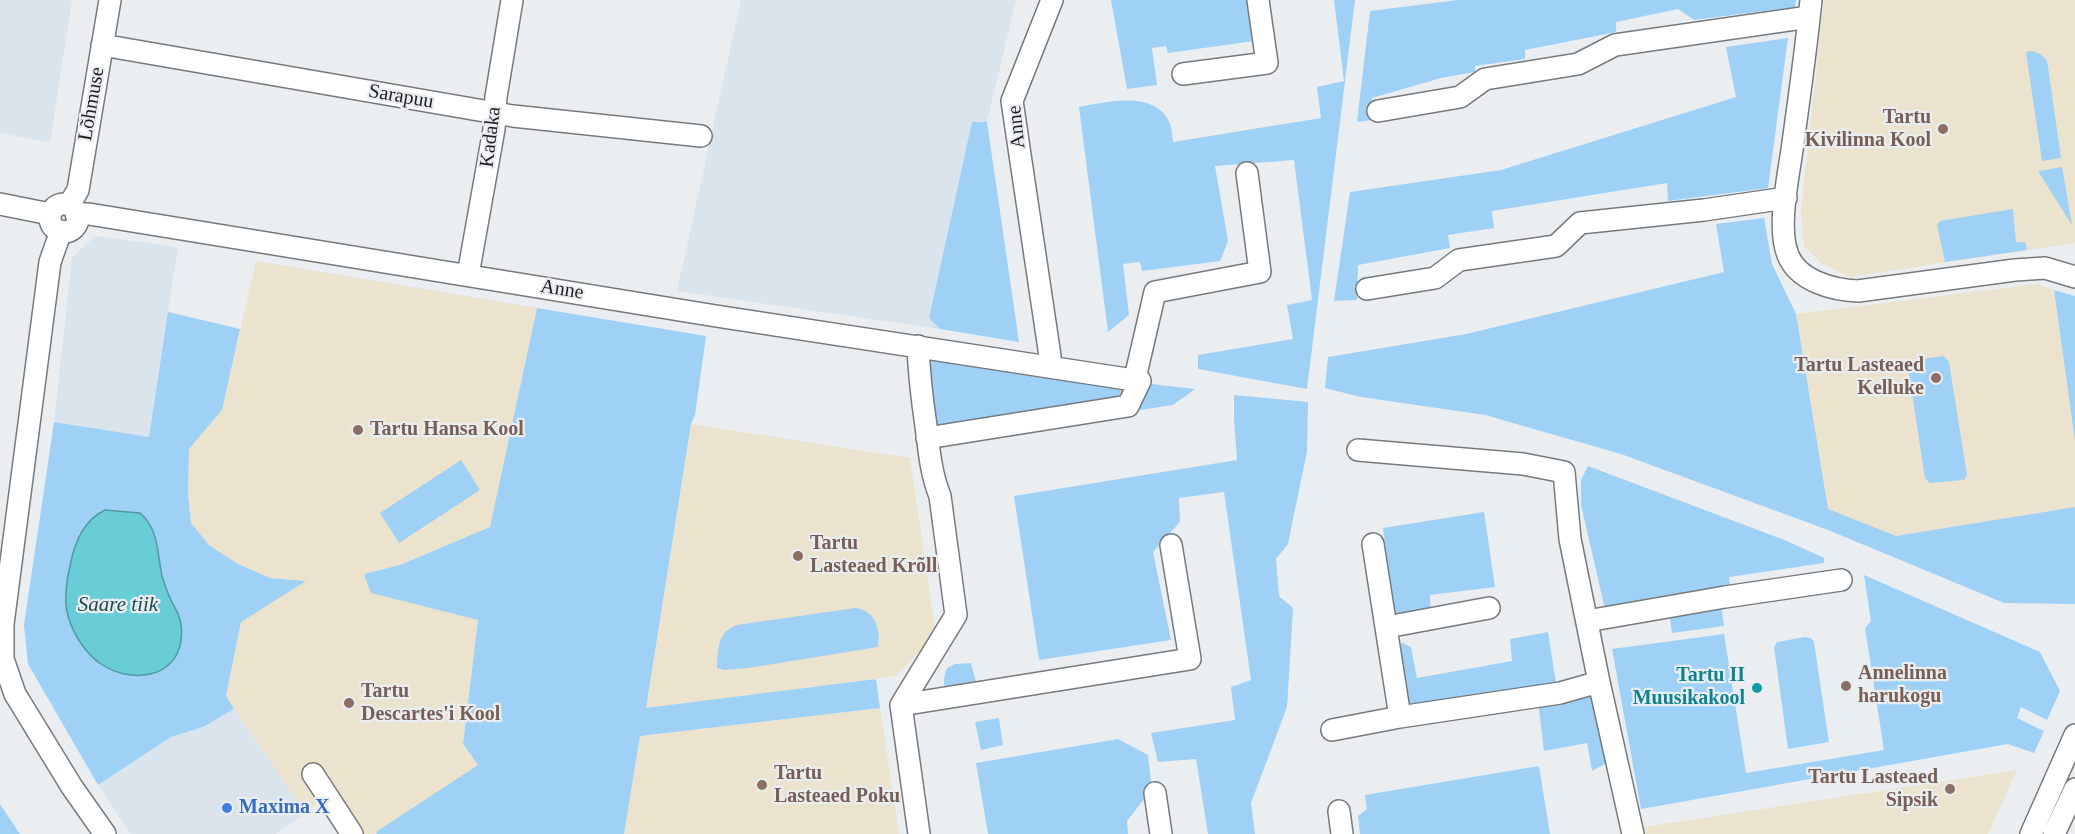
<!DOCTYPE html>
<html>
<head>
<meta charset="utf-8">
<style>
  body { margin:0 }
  canvas { display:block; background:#eaeef1 }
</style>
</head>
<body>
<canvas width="2075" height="834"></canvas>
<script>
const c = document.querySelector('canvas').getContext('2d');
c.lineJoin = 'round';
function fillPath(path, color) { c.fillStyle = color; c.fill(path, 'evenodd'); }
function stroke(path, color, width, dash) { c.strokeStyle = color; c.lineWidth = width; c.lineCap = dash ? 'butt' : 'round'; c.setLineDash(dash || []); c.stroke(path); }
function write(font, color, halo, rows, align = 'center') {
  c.font = font + ' Georgia,serif'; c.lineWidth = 4.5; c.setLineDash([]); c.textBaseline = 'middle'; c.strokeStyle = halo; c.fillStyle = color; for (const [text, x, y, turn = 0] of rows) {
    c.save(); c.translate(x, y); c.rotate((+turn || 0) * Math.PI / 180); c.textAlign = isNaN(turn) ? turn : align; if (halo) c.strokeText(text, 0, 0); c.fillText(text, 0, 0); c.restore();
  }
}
const built = new Path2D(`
  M0,0h72l-22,143 -50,-10z
  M741,0h275l-29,122 -15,1 -43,195 11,11 -263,-38z
  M95,236l83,11 -29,190 -95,-15 18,-164z
  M234,709l71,103 -4,5 -26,17h-144l-33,-49 73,-48 32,-10z`);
const education = new Path2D(`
  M1824,0h251v243l-226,34 -28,-14 -17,-17 -3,-35z
  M256,261l281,47 -47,219 -90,38 -36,9 114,45 -15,125 15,21 -104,69h-15l-28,-39 -26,17 -79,-115 15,-75 64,-41 -35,-3 -34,-15 -27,-18 -18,-22 -3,-31 1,-43 33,-39z
  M2038,284l16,6 21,151v66l-180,29 -68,-27 -31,-195z
  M691,424l219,34 26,177 -40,41 -250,33z
  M880,708l19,126h-275l16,-98z
  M2017,770l-29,64h-342l-2,-7z`);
const green = new Path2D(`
  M1111,0h138l5,41 -86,12 -2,-7 -14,2 5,37 -30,4z
  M1334,0h21l-48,389 -109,-20v-14l95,-16 -6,-34 25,-5 -18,-140 -79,6 13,75 -8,20 -78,10 -2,-9 -17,2 6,51 -21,17 -29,-225c26,-5 78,-18 91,17 2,5 2,12 3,18l148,-24 -4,-31 27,-6z
  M1458,0h338l-1,7 -101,13 -16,-11 -62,13v10l-91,18v9l-50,7v6l-34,6 -69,20v22l-15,2 13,-111z
  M1788,38l-20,150 -100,13 -1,-18 -175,28 2,17 -46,7 2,13 -92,17 -1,35 -23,1 16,-109 151,-22 235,-73 -10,-50z
  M2032,51l8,3 7,6 14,98 -19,3 -16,-109z
  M972,122h15l32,220 -79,-13 -11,-11z
  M2062,167l10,58 -34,-54z
  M2013,209l3,33h9l2,8 -82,12 -8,-37 3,-4z
  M1764,218l8,46 24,50 32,195 68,27 179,-29v97l-71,-1 -176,-73 -207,-76 -136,-39 -124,-18 -36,-9 3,-31 138,-23 258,-62 -8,-48z
  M2054,290l21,6v145z
  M537,308l169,28 -11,79 -4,9 -45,284 230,-29 4,29 -240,28 -16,98h-247l-1,-2 102,-67 -15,-21 15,-124 -107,-27 -7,-19 36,-9 90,-38z
  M168,312l72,17 -18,81 -33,39 -1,43 3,31 18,22 27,18 34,15 36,3 -65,41 -15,74 8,13 -31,18 -32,10 -73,48 -70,-121 -4,-39 30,-203 95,15z
  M914,352l246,33 35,4 -22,16 -244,37z
  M1944,356l5,6 18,113 -3,5 -34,3 -5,-5 -2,-13 -15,-98 6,-7z
  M1234,395l74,7 -1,50 -14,67 -5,25 -12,15 3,37 14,12 -6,99 -36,96 4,31h-47l-12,-75 -38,3 -7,-29 84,-13 -4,-33 20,-7 -27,-188 -45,6 1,24 -27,30 18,88 -132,20 -25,-164 223,-36 -3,-41z
  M461,460l19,30 -81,53 -19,-30z
  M1588,466l199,75 37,17v5l-95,14 1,10 -125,22 -24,-104v-25z
  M1484,512l11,75 -65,8 1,21 -50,9 -3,-21 14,-12 -9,-64z
  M1864,575l176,77 20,39 -13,29 -26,-13 -4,11 27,13 -10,22 -26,-9 -367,65 -29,-160 112,-15 22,139 138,-23 -19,-122 6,-7z
  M1721,604l3,22 -52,7 -3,-22z
  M855,608c20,2 26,21 23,39l-130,21 -24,2 -7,-2c1,-19 0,-36 20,-43z
  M1548,632l8,51 -152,22 -6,-60 5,-2 8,4 6,31 95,-17 -2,-22z
  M1805,637l6,1 3,4 15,100 -41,7 -14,-102 3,-5z
  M971,663l7,26 -31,3c-5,-8 -3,-16 0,-24l8,-4z
  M1592,694l15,69 -15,8 -5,-28 -43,8 -6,-50z
  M999,718l4,27 -22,5 -6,-28z
  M1118,739l30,16 4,34 -25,32 1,13h-140l-12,-71z
  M1539,766l11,68h-190l-2,-18 9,-7 -2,-14z
  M0,804l20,30h-20z`);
const water = new Path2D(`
  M105,510l35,3c19,16 17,40 22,63 3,10 7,21 12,30 7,11 9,21 7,35 -6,39 -52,42 -80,23 -15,-10 -28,-30 -33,-48 -4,-15 -2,-35 2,-50 4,-22 14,-46 35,-56z`);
const minor = new Path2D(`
  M1811,0c-5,50 -12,100 -19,150 -4,28 -15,79 -4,105 10,26 45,35 70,36l157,-21 30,-2 30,9
  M102,45l411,71 188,20
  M1183,74l84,-11 -9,-63
  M1378,111l82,-14 25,-18 93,-15 37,-19 194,-28
  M0,204l50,10
  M50 218a14 14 0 1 1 28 0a14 14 0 1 1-28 0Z
  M69,205l9,-15 32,-190
  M76,214h13l627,102 424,65
  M61,231l-11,31 -47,362v35l12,35 57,93 33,47
  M468,275l26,-146 2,-32 16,-97
  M1367,289l68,-11 24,-18 97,-14 24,-23 124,-13 82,-12
  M918,346c1,27 4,53 8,80 3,24 5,48 14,70l16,119 -55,90 18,129
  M1049,366l1,-10 -38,-255 40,-101
  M1140,381l-4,-7 19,-82 105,-20 -13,-99
  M927,438l201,-32 12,-25
  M1358,450l165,14 41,8 6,67 29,143 34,152
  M1373,544l27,173
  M1587,621l138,-24 116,-17
  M1387,627l102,-19
  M901,705l289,-46 -19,-114
  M1332,730l68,-13 160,-24 39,-11
  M313,774l39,60
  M1155,793l6,41
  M1339,811l3,23
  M2031,834l44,-99
  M2054,834l21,-45`);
const markers = [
  [1943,129,6,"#8d6e63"],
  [1936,378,6,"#8d6e63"],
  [358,430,6,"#8d6e63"],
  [798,556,6,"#8d6e63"],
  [1846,686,6,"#8d6e63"],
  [1757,688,6,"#0f9aa8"],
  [349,703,6,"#8d6e63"],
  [762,785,6,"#8d6e63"],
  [1950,789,6,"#8d6e63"],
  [227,808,6,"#3f7fe0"]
];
const streetNames = [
  ["Sarapuu",401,97,10],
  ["Lõhmuse",92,104,-80],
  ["Anne",1017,127,-96],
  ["Kadaka",491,137,-83],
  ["Anne",562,290,9]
];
const educationNames = [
  ["Tartu",1931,118,"right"],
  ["Kivilinna Kool",1931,141,"right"],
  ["Tartu Lasteaed",1924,366,"right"],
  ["Kelluke",1924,389,"right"],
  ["Tartu Hansa Kool",370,430],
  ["Tartu",810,544],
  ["Lasteaed Krõll",810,567],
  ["Annelinna",1858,674],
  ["harukogu",1858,697],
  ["Tartu",361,692],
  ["Descartes'i Kool",361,715],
  ["Tartu",774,774],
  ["Lasteaed Poku",774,797],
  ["Tartu Lasteaed",1938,778,"right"],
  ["Sipsik",1938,801,"right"]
];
const cultureNames = [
  ["Tartu II",1745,676],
  ["Muusikakool",1745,699]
];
const shopNames = [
  ["Maxima X",239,808]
];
const waterNames = [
  ["Saare tiik",118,605]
];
fillPath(built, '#dae4ec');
fillPath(education, '#ebe3cd');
fillPath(green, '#9fd1f7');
fillPath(water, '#68cdd6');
stroke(water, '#5299a0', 1.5);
stroke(minor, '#777a7c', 24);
stroke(minor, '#fff', 21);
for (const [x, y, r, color] of markers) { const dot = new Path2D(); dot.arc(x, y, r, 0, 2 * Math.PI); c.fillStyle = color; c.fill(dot); stroke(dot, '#eaeef1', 2); }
write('20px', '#1e2021', '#eaeef1', streetNames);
write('bold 20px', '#785e54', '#eaeef1', educationNames, 'left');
write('bold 20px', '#0d838f', '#eaeef1', cultureNames, 'right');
write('bold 20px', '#366cbe', '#eaeef1', shopNames, 'left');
write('italic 21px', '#1b494d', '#eaeef1', waterNames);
</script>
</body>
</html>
